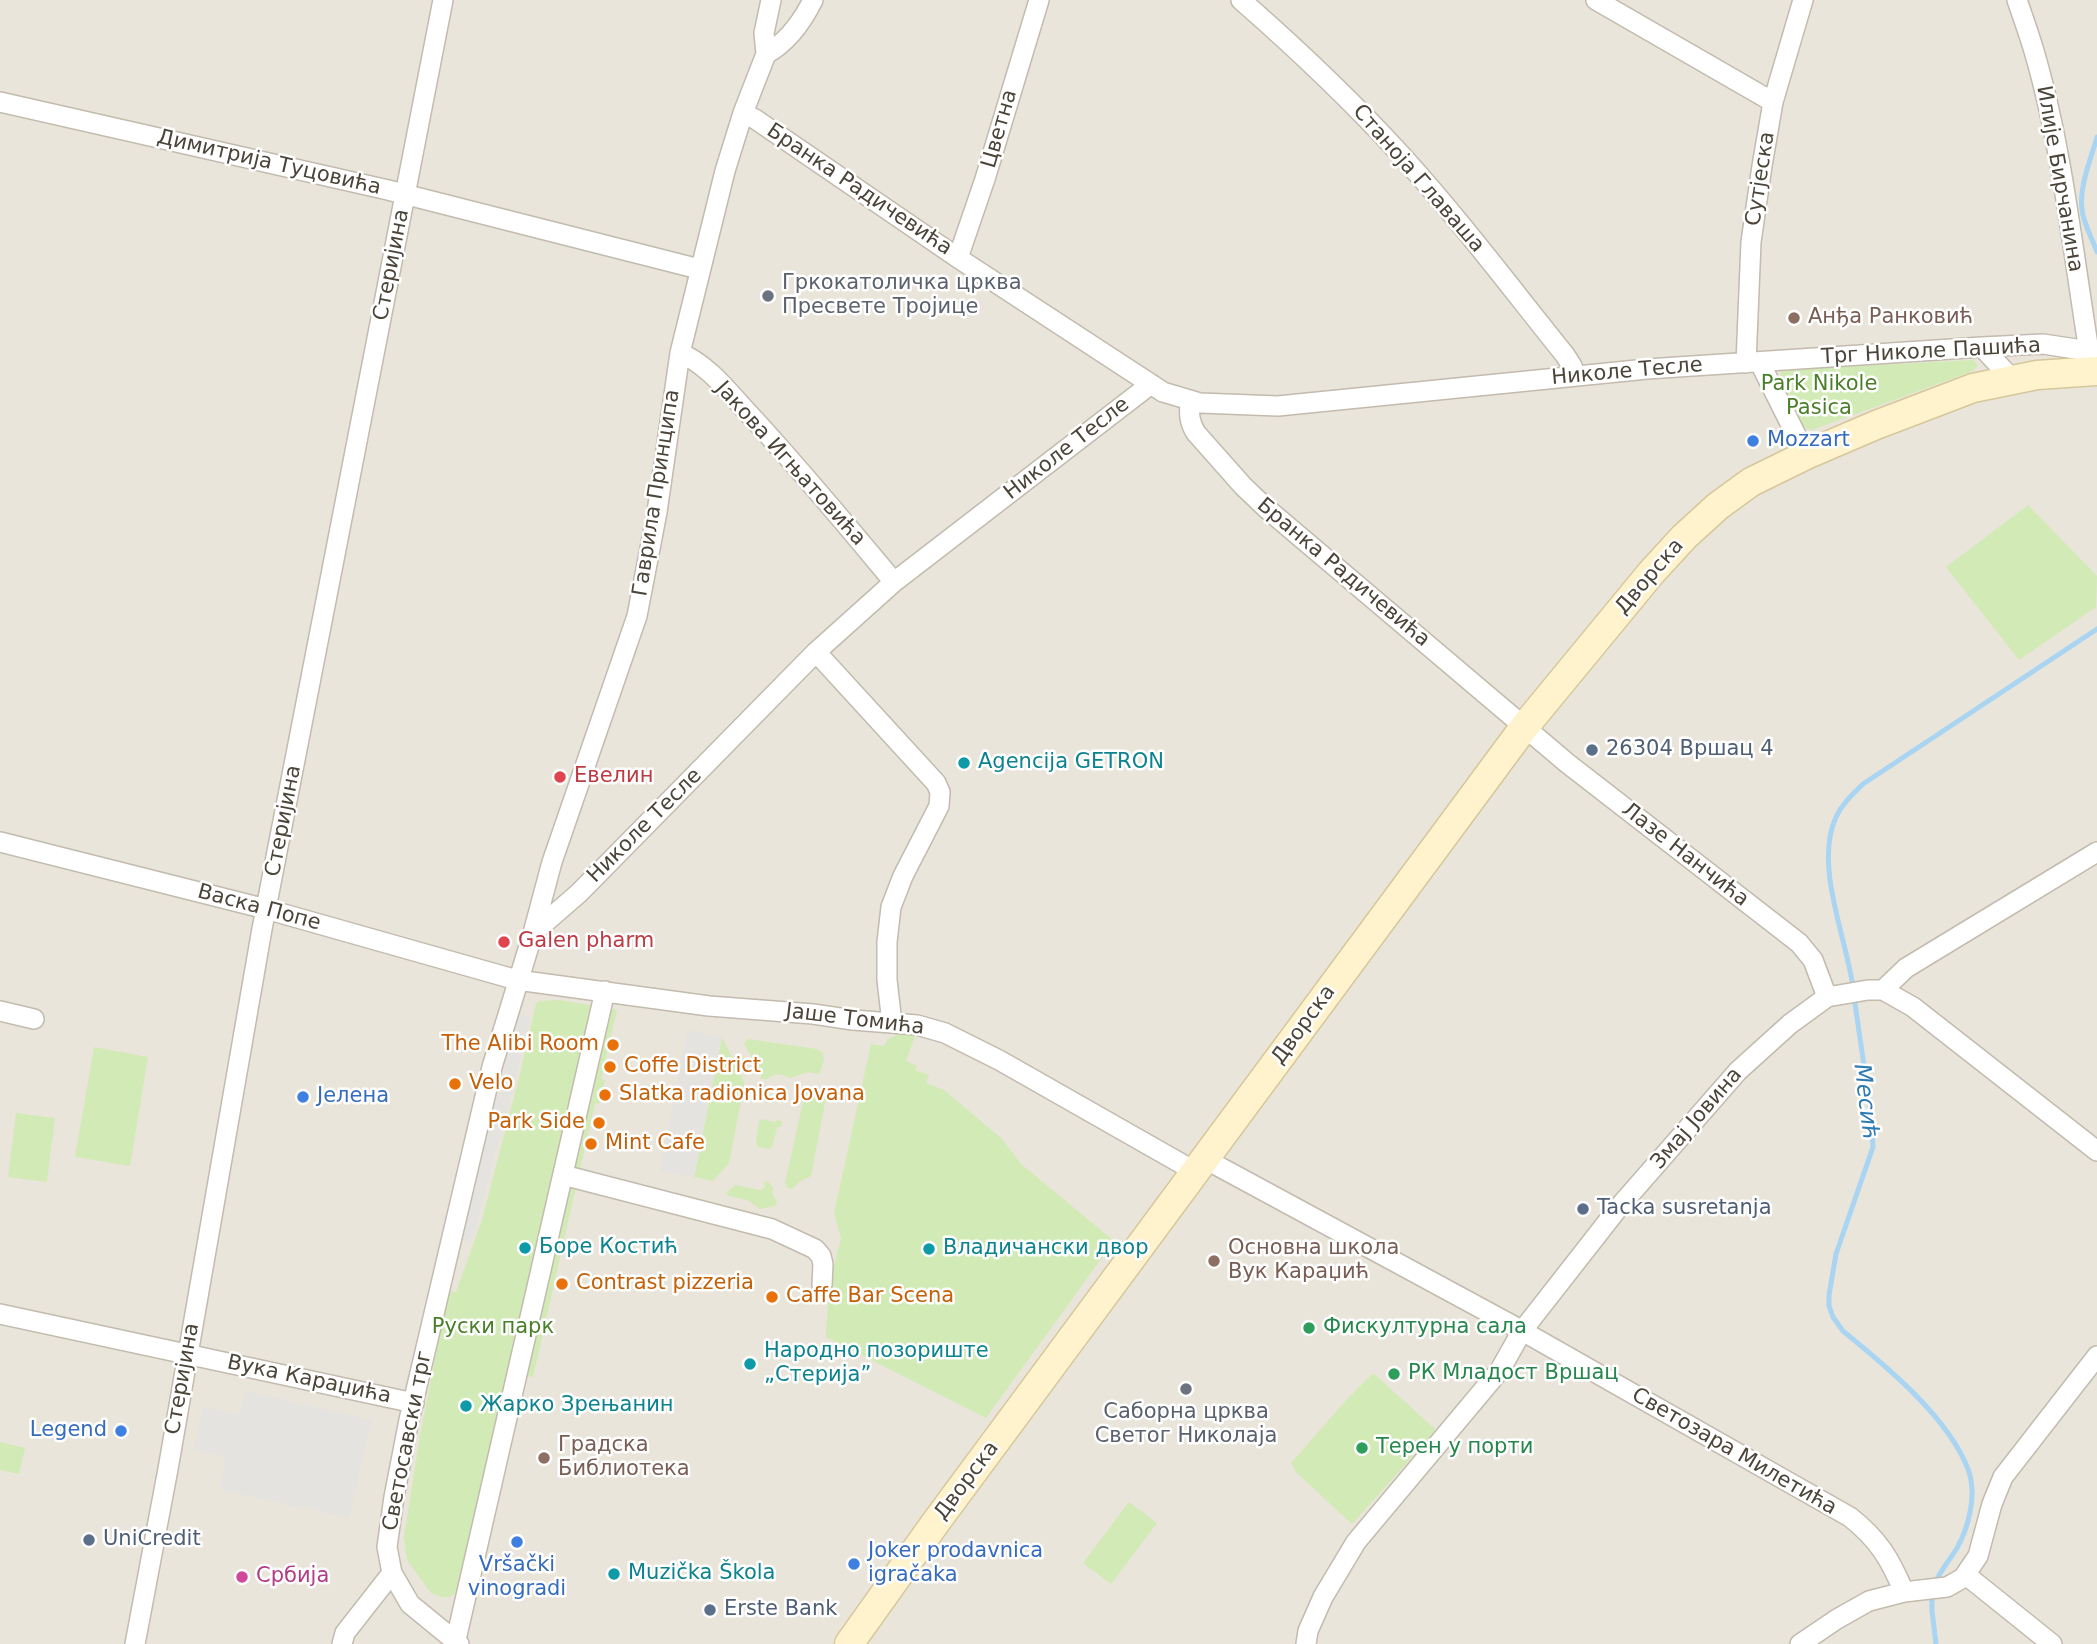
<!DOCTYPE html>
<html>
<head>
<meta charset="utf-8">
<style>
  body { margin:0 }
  canvas { display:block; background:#f6f3ec }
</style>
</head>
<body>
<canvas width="2097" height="1644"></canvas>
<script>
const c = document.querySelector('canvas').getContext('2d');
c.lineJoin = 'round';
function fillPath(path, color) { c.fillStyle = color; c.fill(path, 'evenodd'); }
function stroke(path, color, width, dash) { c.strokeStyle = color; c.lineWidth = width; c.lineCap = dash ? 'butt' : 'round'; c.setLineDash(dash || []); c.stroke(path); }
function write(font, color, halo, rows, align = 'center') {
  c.font = font + ' "DejaVu Sans",sans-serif'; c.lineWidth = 5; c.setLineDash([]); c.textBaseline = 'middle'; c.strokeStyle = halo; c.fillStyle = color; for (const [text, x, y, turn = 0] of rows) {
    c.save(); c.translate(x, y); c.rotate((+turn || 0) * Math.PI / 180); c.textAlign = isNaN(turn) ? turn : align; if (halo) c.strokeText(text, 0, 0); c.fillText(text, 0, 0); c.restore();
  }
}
const residential = new Path2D(`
  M0,0h2097v1644h-2097z`);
const green = new Path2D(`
  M1973,360l5,5 -5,6 -161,59 -10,-3 -24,-47 3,-8 6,-2z
  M2028,505l69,71 -1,31 -77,53 -73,-93z
  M560,1000l57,10 -16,69 4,1 -6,24 -4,-1 -62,274 -16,-2 -20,54 -41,164 -7,4h-8l-10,-4 -24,-33 -3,-23 15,-95 29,-151 8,1 26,-72 38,-146 16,-70 3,-3z
  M899,1034l16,2 -9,25 11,5 -2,4 14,5 -3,8 18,7 58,49 19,25 93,77 -128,177 -160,-81 3,-50 12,-49 -7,-25 37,-169 13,2 4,-7z
  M722,1037l22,45v3l-15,78 -16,18 -19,-4z
  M748,1039l69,10 6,4 1,7 -5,14 -11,-2 -18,6c-11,-5 -14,-5 -23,1h-6l-1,-8 -16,-27z
  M94,1047l54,10 -18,109 -55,-9z
  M810,1089l17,3 -16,84 -12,6 -7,7 -5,-1 -2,-5 20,-90z
  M16,1113l39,5 -8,64 -39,-5z
  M762,1119l12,3 5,-2 3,2v3l-5,3 -5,19 -3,2 -11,-2 -2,-4 3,-22z
  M768,1181l5,7 -1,6 5,7 -2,5 -15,3 -11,-8 -20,-5 -3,-3 9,-8 26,5 4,-3 -1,-5z
  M1373,1373l63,57 -84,94 -56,-52 -5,-9 58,-66z
  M0,1442l25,6 -6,26 -19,-4z
  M1129,1502l28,21 -46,61 -28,-21z`);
const parking = new Path2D(`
  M518,1013l13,4 -59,225 -13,-3z
  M688,1030l34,7 -28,140 -34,-6z
  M245,1391l127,29 -23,98 -128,-28 4,-33 -31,-7 9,-43 36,7z`);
const stream = new Path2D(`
  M2097,137c-6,22 -18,49 -15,72 1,14 10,29 15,43
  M1853,987c-7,-50 -39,-122 -17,-170 6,-13 17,-23 27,-33l234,-155
  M1854,997l17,117 2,33 -37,107 -7,41v11l4,11 10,14c43,35 105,86 125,138 5,13 5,30 2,43 -2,12 -7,25 -13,36 -7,12 -17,22 -22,36
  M1932,1593v18l4,33`);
const street = new Path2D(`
  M1241,0c56,49 111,101 161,156 58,64 109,132 163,199l7,11 3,9
  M1596,0l177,102
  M2017,0c6,17 12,34 17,51 28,95 39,202 55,300l8,6
  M766,54c22,-12 36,-32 47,-54
  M0,102l388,88 311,79
  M743,113l12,6 203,139 205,134 37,11 78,3 369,-37 335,-22 61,-3 46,7
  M958,258l27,-79 54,-179
  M1982,347l30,32
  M680,353c29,12 50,41 71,63 50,54 96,110 143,166
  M1746,363l5,-121 11,-76 11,-64 30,-102
  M1760,363l46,92
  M1190,401c-1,13 -1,21 6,32l47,53 23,22 301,255 232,180 14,17 14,37
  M816,652l120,131 4,9 -1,14 -36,70 -12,31 -4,35v38l5,43
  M0,842l266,67 251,71 192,26 104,8 40,6 64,5 28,8 54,27 197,112
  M533,933l46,-40 237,-241 78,-70 257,-198
  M1883,990l30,17 184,144
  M0,1011l34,8
  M1205,1159l305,165 340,193c29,23 40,42 54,75
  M563,1175l209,54 43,20 6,7 2,8 -1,21
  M0,1314l414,89
  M1966,1575l86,69
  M135,1644l33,-175 94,-540 181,-929
  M342,1644l3,-11 47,-60
  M455,1644l150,-653
  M459,1644l-49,-40 -18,-31 -5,-26 7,-50 15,-77 83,-353 41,-134 19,-71 85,-246 20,-104 23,-159 45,-182 18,-58 23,-59 -2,-21 7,-33
  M1306,1644l2,-13 15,-34 33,-55 144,-172 22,-39 97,-124 119,-136 52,-47 37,-27 41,-7h15l23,-22 191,-116
  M1800,1644l37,-25 32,-18 35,-9 43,-5 16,-9 15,-22 14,-52 11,-27 94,-121`);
const secondary = new Path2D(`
  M849,1644l87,-122 589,-796 126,-153 33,-36 34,-31 33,-24 55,-27 70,-30 97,-37 64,-13 60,-4`);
const markers = [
  [768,296,7,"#6b7280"],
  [1794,318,7,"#8d6e63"],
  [1753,441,7,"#3f7fe0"],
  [1592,750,7,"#5c6f8a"],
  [964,763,7,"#0f9aa8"],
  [560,777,7,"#e0444e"],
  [504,942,7,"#e0444e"],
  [613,1045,7,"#e8710a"],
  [610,1067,7,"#e8710a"],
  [455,1084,7,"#e8710a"],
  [605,1095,7,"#e8710a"],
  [303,1097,7,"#3f7fe0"],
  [599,1123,7,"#e8710a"],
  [591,1144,7,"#e8710a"],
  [1583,1209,7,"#5c6f8a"],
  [525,1248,7,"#0f9aa8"],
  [929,1249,7,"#0f9aa8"],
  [1214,1261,7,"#8d6e63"],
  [562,1284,7,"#e8710a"],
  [772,1297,7,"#e8710a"],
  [1309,1328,7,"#2e9e5b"],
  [750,1364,7,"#0f9aa8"],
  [1394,1374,7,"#2e9e5b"],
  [1186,1389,7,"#6b7280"],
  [466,1406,7,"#0f9aa8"],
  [121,1431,7,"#3f7fe0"],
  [1362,1448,7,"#2e9e5b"],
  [544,1458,7,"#8d6e63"],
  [89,1540,7,"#5c6f8a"],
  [517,1542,7,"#3f7fe0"],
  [854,1564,7,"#3f7fe0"],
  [614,1574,7,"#0f9aa8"],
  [242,1577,7,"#d1479c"],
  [710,1610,7,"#5c6f8a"]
];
const streetNames = [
  ["Цветна",1000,129,-74],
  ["Димитрија Туцовића",269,163,13],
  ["Станоја Главаша",1418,179,49],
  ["Сутјеска",1761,179,-81],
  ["Илије Бирчанина",2059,179,80],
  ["Бранка Радичевића",859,190,34],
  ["Стеријина",392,265,-79],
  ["Трг Николе Пашића",1931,352,-3],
  ["Николе Тесле",1627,372,-5],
  ["Николе Тесле",1067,449,-38],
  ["Јакова Игњатовића",790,464,48],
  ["Гаврила Принципа",657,493,-81],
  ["Бранка Радичевића",1343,573,40],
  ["Дворска",1650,577,-49],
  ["Стеријина",284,821,-79],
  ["Николе Тесле",645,826,-45],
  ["Лазе Нанчића",1685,855,38],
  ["Васка Попе",259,908,15],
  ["Јаше Томића",855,1020,7],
  ["Дворска",1304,1025,-54],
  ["Змај Јовина",1697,1119,-49],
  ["Стеријина",183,1379,-80],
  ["Вука Караџића",309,1380,12],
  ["Светосавски трг",408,1441,-79],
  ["Светозара Милетића",1734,1452,30],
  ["Дворска",967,1481,-53]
];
const worshipNames = [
  ["Гркокатоличка црква",782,284],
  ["Пресвете Тројице",782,308],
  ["Саборна црква",1186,1413,"center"],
  ["Светог Николаја",1186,1437,"center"]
];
const educationNames = [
  ["Анђа Ранковић",1808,318],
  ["Основна школа",1228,1249],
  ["Вук Караџић",1228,1273],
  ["Градска",558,1446],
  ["Библиотека",558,1470]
];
const parkNames = [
  ["Park Nikole",1819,385],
  ["Pasica",1819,409],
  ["Руски парк",493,1328]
];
const shopNames = [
  ["Mozzart",1767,441],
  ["Јелена",317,1097],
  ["Legend",107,1431,"right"],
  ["Joker prodavnica",868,1552],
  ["igračaka",868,1576],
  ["Vršački",517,1566,"center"],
  ["vinogradi",517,1590,"center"]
];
const serviceNames = [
  ["26304 Вршац 4",1606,750],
  ["Tacka susretanja",1597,1209],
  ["UniCredit",103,1540],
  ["Erste Bank",724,1610]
];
const cultureNames = [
  ["Agencija GETRON",978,763],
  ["Боре Костић",539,1248],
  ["Владичански двор",943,1249],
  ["Народно позориште",764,1352],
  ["„Стерија”",764,1376],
  ["Жарко Зрењанин",480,1406],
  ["Muzička Škola",628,1574]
];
const healthNames = [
  ["Евелин",574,777],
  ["Galen pharm",518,942]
];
const foodNames = [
  ["The Alibi Room",599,1045,"right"],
  ["Coffe District",624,1067],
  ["Velo",469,1084],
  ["Slatka radionica Jovana",619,1095],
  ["Park Side",585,1123,"right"],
  ["Mint Cafe",605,1144],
  ["Contrast pizzeria",576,1284],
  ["Caffe Bar Scena",786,1297]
];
const leisureNames = [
  ["Фискултурна сала",1323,1328],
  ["РК Младост Вршац",1408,1374],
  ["Терен у порти",1376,1448]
];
const hotelNames = [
  ["Србија",256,1577]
];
const waterNames = [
  ["Месић",1865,1102,83]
];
fillPath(residential, '#eae5da');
fillPath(green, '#d2eab5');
fillPath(parking, '#e5e3e0');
stroke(stream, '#a9d4f2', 5);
stroke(street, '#c2bbae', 22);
stroke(secondary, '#d6c79b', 31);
stroke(street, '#fff', 19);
stroke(secondary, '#fff3cd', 28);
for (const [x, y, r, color] of markers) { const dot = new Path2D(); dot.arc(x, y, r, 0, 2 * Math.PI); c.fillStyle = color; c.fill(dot); stroke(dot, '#fff', 2.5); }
write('21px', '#4b4439', '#fff', streetNames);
write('21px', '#5b616d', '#fff', worshipNames, 'left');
write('21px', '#785e54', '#fff', educationNames, 'left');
write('21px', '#4a7f2a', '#fff', parkNames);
write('21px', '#366cbe', '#fff', shopNames, 'left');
write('21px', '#4e5e75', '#fff', serviceNames, 'left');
write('21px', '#0d838f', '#fff', cultureNames, 'left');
write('21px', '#be3a42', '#fff', healthNames, 'left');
write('21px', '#c56008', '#fff', foodNames, 'left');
write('21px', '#27864d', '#fff', leisureNames, 'left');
write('21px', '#b23c85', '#fff', hotelNames, 'left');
write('italic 23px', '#2e7ab2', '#fff', waterNames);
</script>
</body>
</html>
